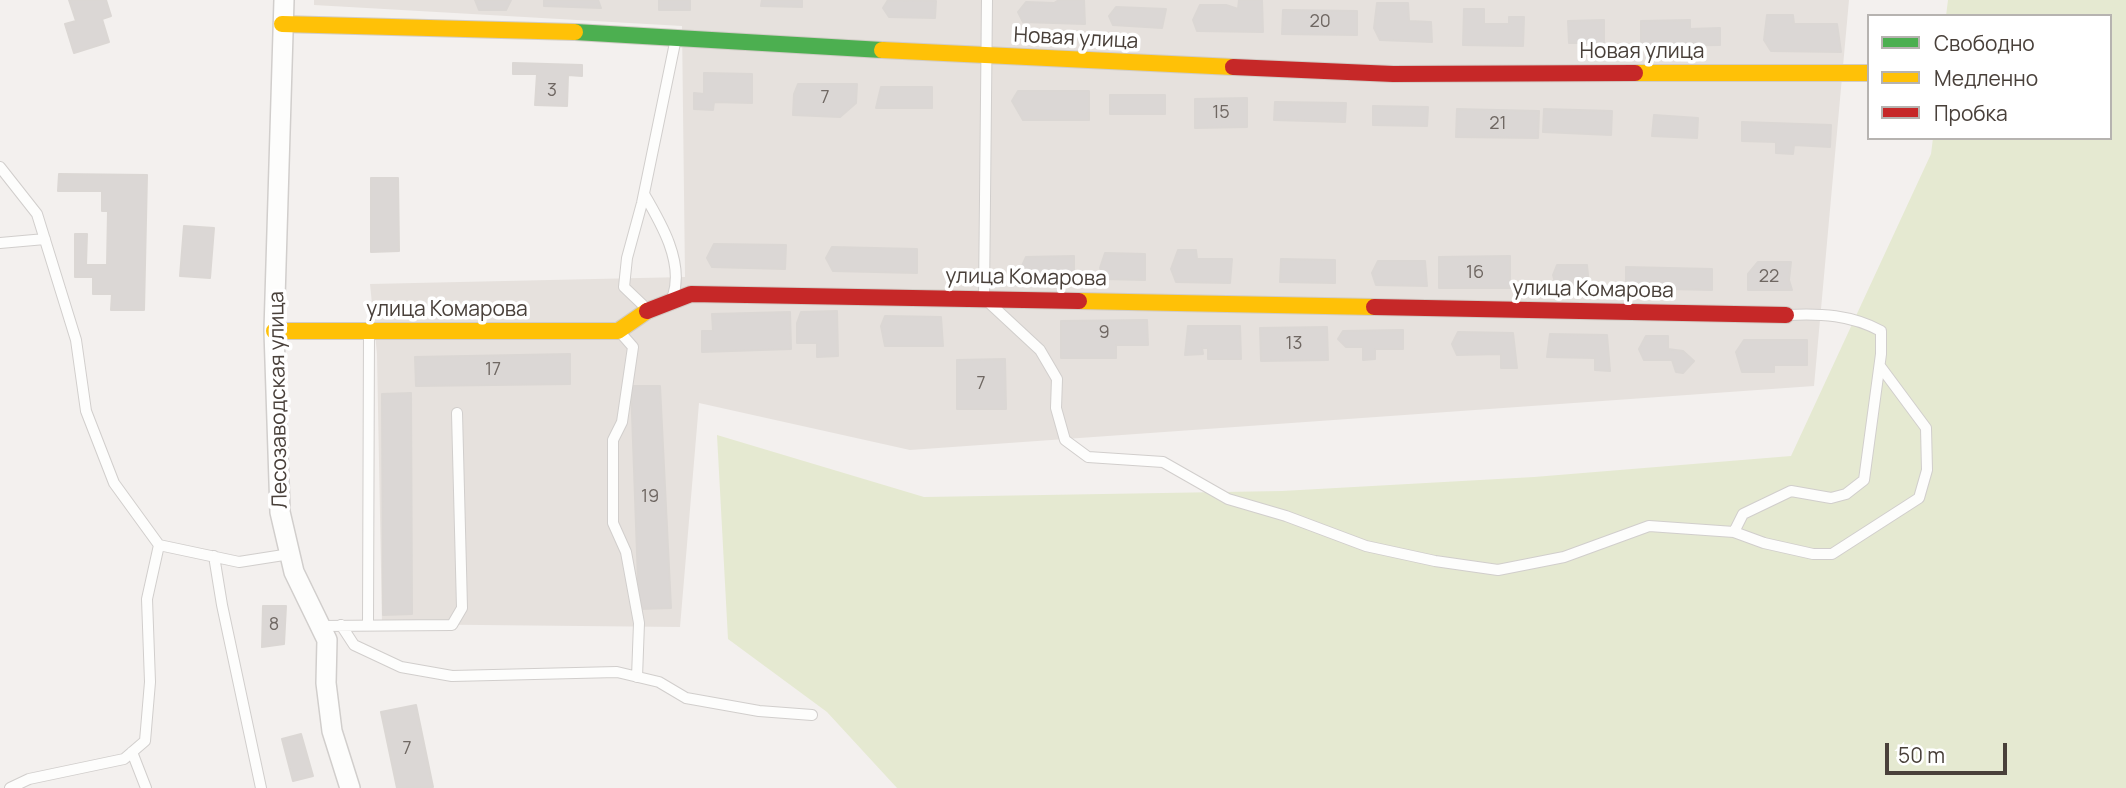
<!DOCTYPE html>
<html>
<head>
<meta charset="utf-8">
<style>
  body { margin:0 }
  #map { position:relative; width:2126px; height:788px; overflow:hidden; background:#f3f0ee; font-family:Manrope,sans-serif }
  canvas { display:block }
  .legend { position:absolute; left:1867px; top:14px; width:245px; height:126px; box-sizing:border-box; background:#fff; border:2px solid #b6b3b0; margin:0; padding:9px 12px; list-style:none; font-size:21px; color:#49403a }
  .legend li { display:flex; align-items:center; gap:14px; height:35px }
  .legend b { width:35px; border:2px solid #b6b3b0 }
  .scale { position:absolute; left:1885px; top:743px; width:122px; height:32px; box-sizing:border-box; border:4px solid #49403a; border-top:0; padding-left:9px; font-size:21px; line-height:24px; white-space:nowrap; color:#49403a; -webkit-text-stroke:5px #fff; paint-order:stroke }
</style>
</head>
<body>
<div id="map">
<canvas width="2126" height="788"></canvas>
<ul class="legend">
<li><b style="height:9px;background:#4caf50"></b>Свободно</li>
<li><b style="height:9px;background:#ffc107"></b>Медленно</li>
<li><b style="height:9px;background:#c62828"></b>Пробка</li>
</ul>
<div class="scale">50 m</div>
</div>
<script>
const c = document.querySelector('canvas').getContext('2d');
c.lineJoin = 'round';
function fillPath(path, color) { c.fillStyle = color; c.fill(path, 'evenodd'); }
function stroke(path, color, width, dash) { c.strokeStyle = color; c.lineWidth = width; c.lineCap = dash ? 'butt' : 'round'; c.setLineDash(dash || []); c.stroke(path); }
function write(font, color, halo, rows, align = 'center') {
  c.font = font + ' Manrope,sans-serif'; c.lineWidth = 7; c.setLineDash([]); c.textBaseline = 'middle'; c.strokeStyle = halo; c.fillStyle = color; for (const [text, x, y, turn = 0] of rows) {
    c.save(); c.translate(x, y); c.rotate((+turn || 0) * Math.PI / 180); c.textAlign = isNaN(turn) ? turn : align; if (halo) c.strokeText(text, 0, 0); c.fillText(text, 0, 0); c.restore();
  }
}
const residential = new Path2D(`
  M314,0h1535l-35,386 -904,64 -211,-47 -19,224 -298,-3 -5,-270 -7,-70 315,-7 -3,-251 -368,-21z`);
const green = new Path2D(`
  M1948,0h178v788h-1229l-70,-76 -99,-73 -11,-204 207,62 358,-6 252,-14 257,-21 140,-302 2,-16h177v-122h-164z`);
const building = new Path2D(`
  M69,0h37l5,16 -9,3 7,23 -35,11 -9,-29 11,-3z
  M475,0h36l-5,10h-27z
  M544,0h54l3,8 -57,-2z
  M659,0h31v10h-31z
  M762,0h40v7l-41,-1z
  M888,0l48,1 -1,17 -46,-1 -6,-9z
  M1059,0h25l1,24 -62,-2 -5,-10 8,-10 28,1z
  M1239,0h23l1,32 -66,-1 -4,-11 7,-15h26l12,4z
  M1377,3h31l1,18 22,1 1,20 -52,-2 -6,-12z
  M1116,7l50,2 -4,19 -49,-3 -4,-9z
  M1464,9h20v15h25v-7h15l-1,29 -60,-1z
  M1283,10l74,1v24l-75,-1z
  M1767,15h26l1,9h43l4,28 -70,-1 -7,-11z
  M1604,20v23h-35l-1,-22z
  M1690,20v9l30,-1v17l-79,1v-25z
  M513,63l69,2v11l-14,-1 -1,31 -32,-1 2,-31h-24z
  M704,73l48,1v29l-38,-1 -1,8 -19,-1v-16l10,1z
  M798,84h59l-1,19 -16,14 -47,-2 1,-21z
  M881,87h51v21h-56z
  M1018,91h71v29h-66l-11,-19z
  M1110,95h55v19h-55z
  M1247,98v29l-52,1v-29z
  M1275,102l71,1 -1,19 -71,-2z
  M1373,106l55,1 -1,19 -54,-1z
  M1457,109l82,2 -1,27 -82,-1z
  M1544,109l68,2 -1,24 -68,-3z
  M1654,115l44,3 -1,20 -45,-2z
  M1742,122l89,3 -1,22 -36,-2 -1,9 -17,-1v-11l-34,-1z
  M59,174l88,1 -3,135h-33l1,-16h-19v-17h-18v-43h12l-1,31h21l1,-54h-6v-20h-44z
  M371,178h27l1,73 -28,1z
  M184,226l30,2 -4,50 -30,-2z
  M714,244l72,1 -1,24 -73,-2 -5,-9z
  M832,247l85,2v24l-84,-2 -7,-13z
  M1178,250h18l1,9h35l-2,24 -54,-1 -5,-13z
  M1105,253l40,1v26l-41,-1 -4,-11z
  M1074,256v20l-48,1 -4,-11 4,-9z
  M1510,256v32h-71v-31z
  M1281,259l54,1v23l-55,-1z
  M1378,261h47l2,25 -51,-1 -4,-12z
  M1758,262h33l-2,18 3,10h-44v-16z
  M1557,265h30l2,20 -33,1 -3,-11z
  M1626,267l86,2v21l-86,-2z
  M837,311l1,45 -21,1v-14h-20v-20l4,-11z
  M790,312l1,37 -89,3v-21h11l-1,-17z
  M885,316l56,1 2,29h-58l-4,-20z
  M1147,320l1,25h-32v13h-55v-37z
  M1188,326h52l1,33h-33v-11h-6l1,6 -18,1z
  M1327,327l1,33 -67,1 -1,-33z
  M1403,330v19h-28v10l-12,1v-13h-17l-8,-8 5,-8z
  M1458,332l55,1 4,35h-16v-14l-44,1 -5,-11z
  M1550,334l57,1 3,36 -15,-1v-12l-48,-1z
  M1646,336h22v13l15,2 11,10 -11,12 -7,-1 -4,-12h-28l-5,-11z
  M1744,340h63v25h-33v7h-32l-6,-20z
  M570,354v30l-154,2 -1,-29z
  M1005,359l1,50h-49v-49z
  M631,386h29l11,222 -32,1z
  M411,393l1,221 -29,1 -1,-221z
  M263,606h23l-2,38 -22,3z
  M416,705l17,82 -36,1 -16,-76z
  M301,734l12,42 -20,5 -11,-42z`);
const lane = new Path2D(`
  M987,0l-3,298 56,52 17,29 -1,29 9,32 23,17 75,5 65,37 58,17 80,30 69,15 63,9 66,-13 85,-31 85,6 9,-18 48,-23 40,7 15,-4 18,-14 17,-126v-23c-29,-16 -61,-18 -94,-16
  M0,167l37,47 39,126 10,71 28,72 45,62 80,17 51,-8
  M644,194c17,29 40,68 29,102
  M0,243l45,-4
  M646,308l-22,-21 3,-29 15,-55 34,-165
  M619,331l14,16 -11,75 -9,18v83l13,29 13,71 -2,54
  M1734,532l30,11 49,11h19l87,-56 8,-28 -1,-42 -46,-62
  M214,556l8,49 39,183
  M368,624l1,-293
  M341,625l13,20 47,22 51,9 165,-4 42,10 27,16 73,13 53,4
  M320,626l132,-1 10,-17 -5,-195
  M132,752l14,36
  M10,788l19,-9 95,-20 21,-18 5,-59 -3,-83 12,-54`);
const street = new Path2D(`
  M284,0l-10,331 6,181 14,60 33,68 -1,43 6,48 18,57`);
const fast = new Path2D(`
  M575,32l307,18`);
const slow = new Path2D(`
  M282,24l293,8
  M882,50l351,17
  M1635,73h234
  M1079,301l295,6
  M274,331h344l29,-20`);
const jam = new Path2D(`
  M1233,67l160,7 242,-1
  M1374,307l412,8
  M647,311l44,-17 388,7`);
const numberNames = [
  ["20",1320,22],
  ["3",552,91],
  ["7",825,98],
  ["15",1221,113],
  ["21",1498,124],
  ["16",1475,273],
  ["22",1769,277],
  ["9",1104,333],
  ["13",1294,344],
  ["17",493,370],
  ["7",981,384],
  ["19",650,497],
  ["8",274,625],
  ["7",407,749]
];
const streetNames = [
  ["Новая улица",1076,39,3],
  ["Новая улица",1642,52],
  ["улица Комарова",1026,278,1],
  ["улица Комарова",1593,290,1],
  ["улица Комарова",447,310],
  ["Лесозаводская улица",279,400,-91]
];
fillPath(residential, '#e6e1dd');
fillPath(green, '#e5e9d1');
fillPath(building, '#dbd7d5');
stroke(building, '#dbd7d4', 2);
stroke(lane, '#d1cecc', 12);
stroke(street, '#d1cecc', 22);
stroke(fast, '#d1ccc6', 18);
stroke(slow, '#d1ccc6', 18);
stroke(jam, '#d1ccc6', 18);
stroke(lane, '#fdfdfc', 10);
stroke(street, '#fdfdfc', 19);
stroke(fast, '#4caf50', 16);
stroke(slow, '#ffc107', 16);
stroke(jam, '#c62828', 16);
write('18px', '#6f6762', null, numberNames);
write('21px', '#49403a', '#fff', streetNames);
</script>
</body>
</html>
